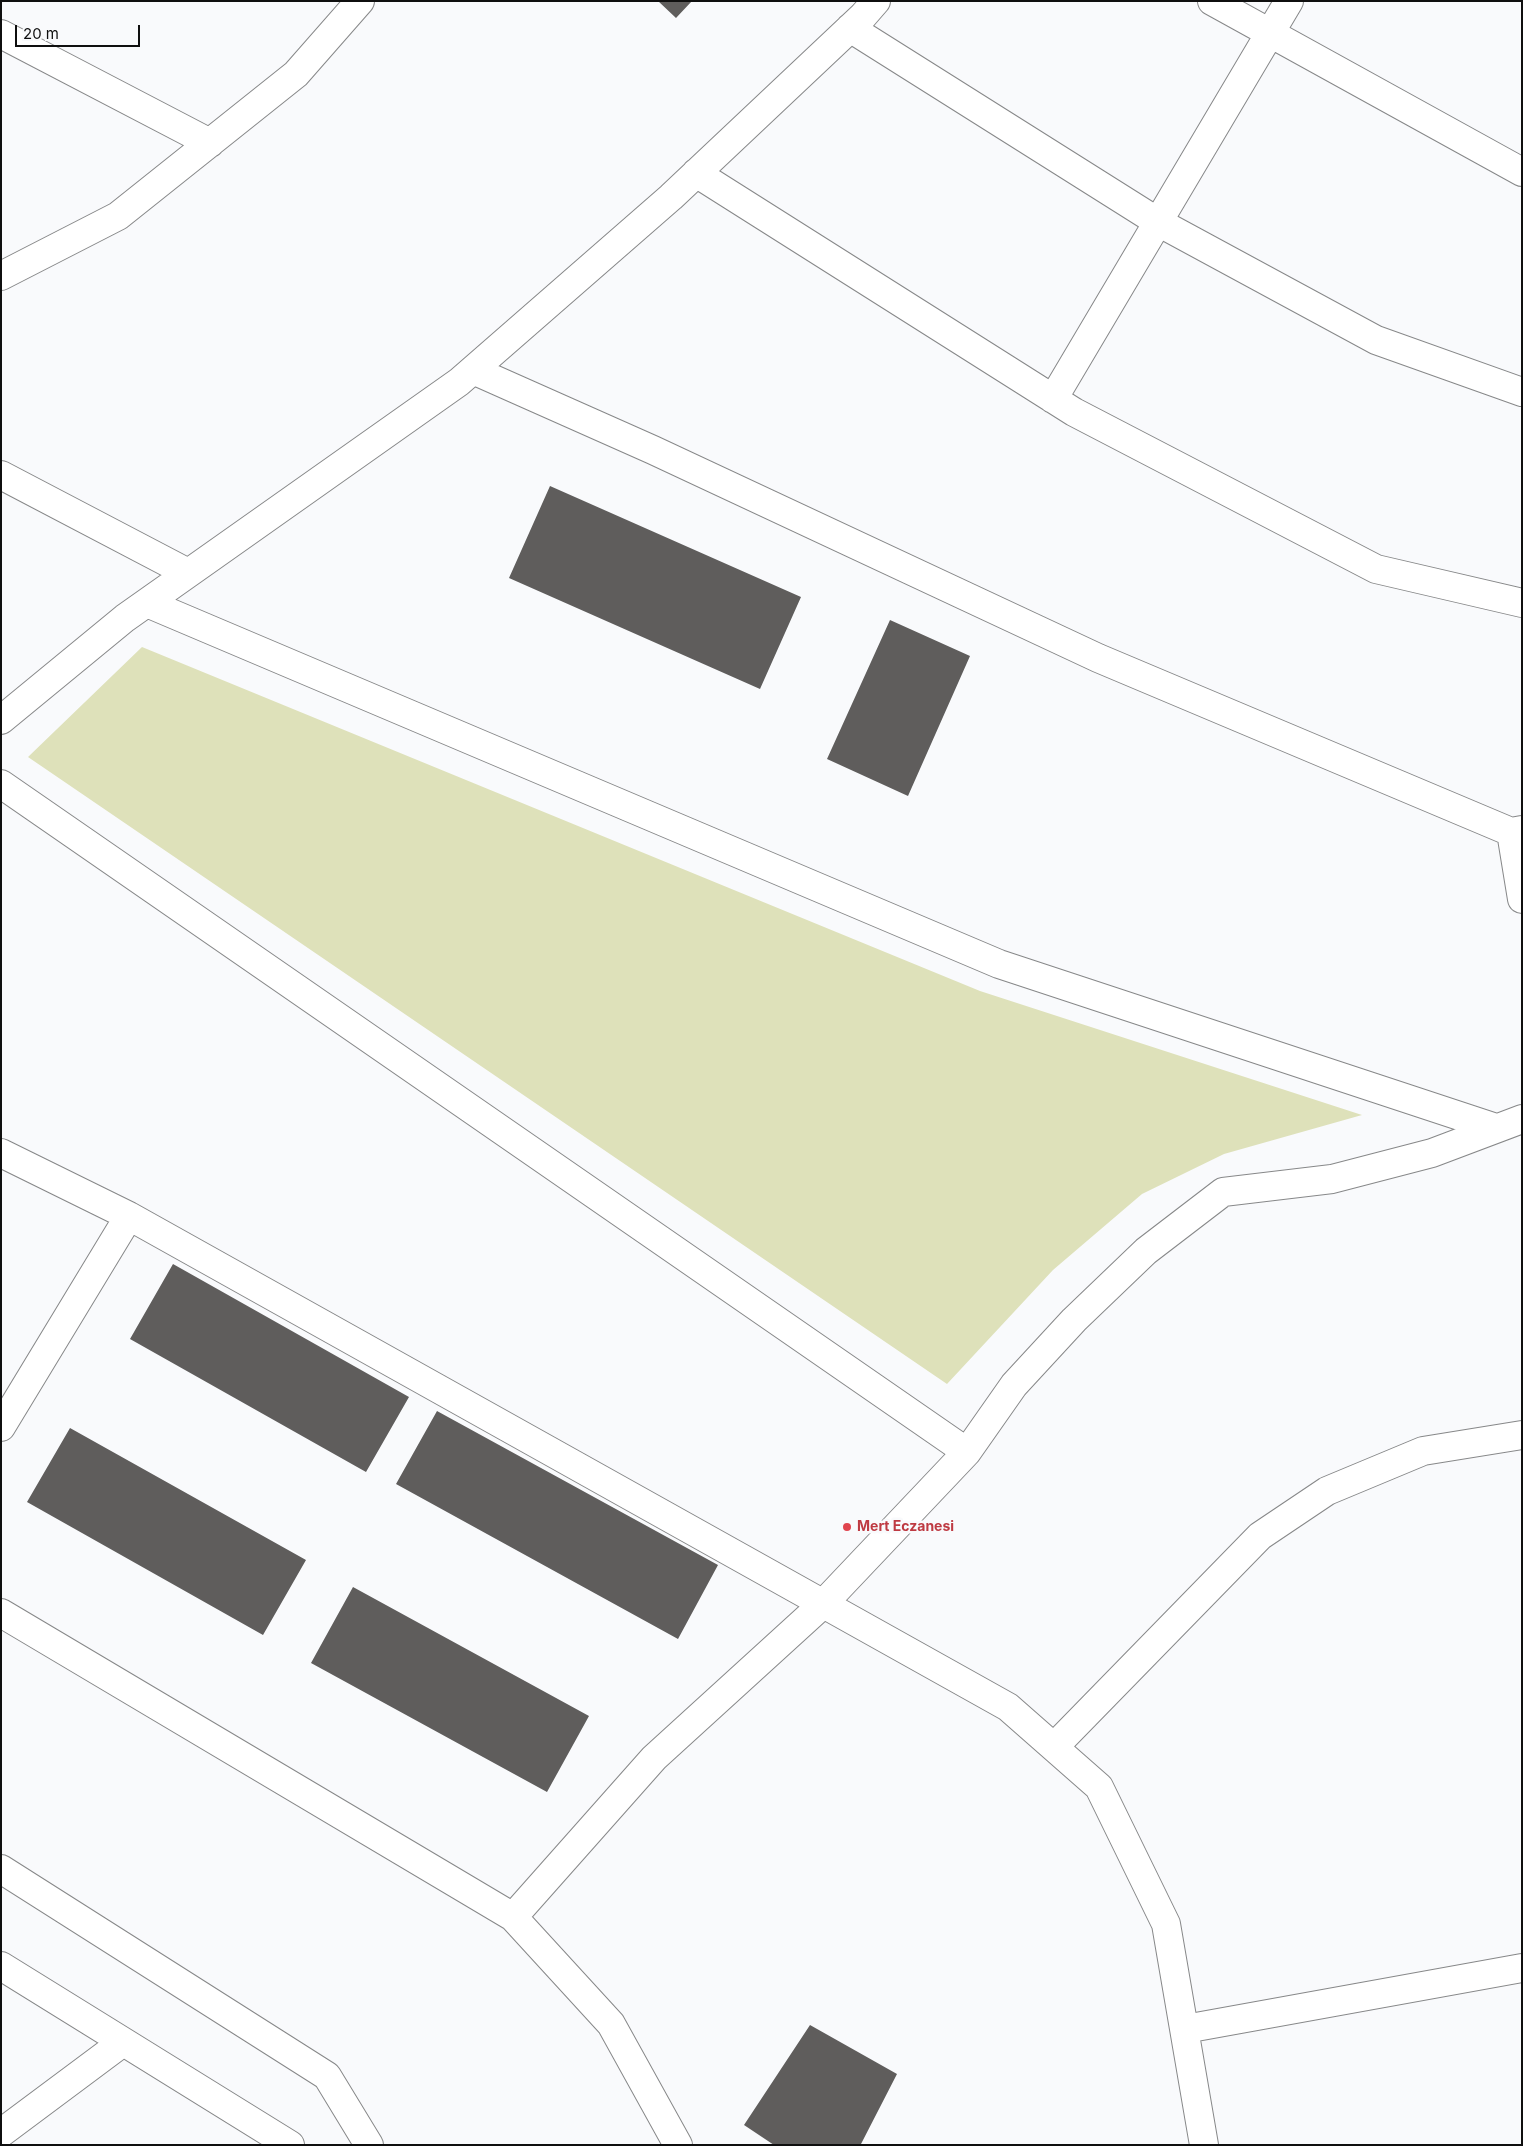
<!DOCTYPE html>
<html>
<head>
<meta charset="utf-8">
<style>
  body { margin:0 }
  #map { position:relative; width:1523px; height:2146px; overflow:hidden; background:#f9fafc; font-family:Inter,sans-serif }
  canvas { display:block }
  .frame { position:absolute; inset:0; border:2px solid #0f0f0f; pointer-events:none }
  .scale { position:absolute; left:15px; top:25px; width:125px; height:22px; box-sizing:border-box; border:2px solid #0f0f0f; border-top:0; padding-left:6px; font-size:15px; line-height:18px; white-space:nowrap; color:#0f0f0f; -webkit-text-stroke:4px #f9fafc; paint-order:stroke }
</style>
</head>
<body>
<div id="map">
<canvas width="1523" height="2146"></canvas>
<div class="frame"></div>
<div class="scale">20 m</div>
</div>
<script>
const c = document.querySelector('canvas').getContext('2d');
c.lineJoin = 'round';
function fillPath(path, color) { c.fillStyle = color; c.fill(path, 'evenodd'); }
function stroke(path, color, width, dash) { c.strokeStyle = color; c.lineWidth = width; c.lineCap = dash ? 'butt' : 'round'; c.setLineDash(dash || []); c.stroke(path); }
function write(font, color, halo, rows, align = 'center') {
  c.font = font + ' Inter,sans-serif'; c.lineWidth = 5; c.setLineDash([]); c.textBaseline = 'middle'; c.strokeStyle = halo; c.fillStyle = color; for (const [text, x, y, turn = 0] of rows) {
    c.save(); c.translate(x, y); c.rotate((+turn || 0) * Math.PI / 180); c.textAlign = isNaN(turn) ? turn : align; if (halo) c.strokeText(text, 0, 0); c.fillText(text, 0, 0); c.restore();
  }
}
const green = new Path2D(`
  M142,647l838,344 382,124 -138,39 -82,40 -89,76 -106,114 -919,-627z`);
const building = new Path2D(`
  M658,1h34l-16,17z
  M550,486l251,111 -41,92 -251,-111z
  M890,620l80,36 -62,140 -81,-37z
  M173,1264l236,133 -43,75 -236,-133z
  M437,1411l281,154 -40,74 -282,-155z
  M70,1428l236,132 -43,75 -236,-133z
  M353,1587l236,129 -42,76 -236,-129z
  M810,2025l87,49 -36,70 -3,1h-84l-30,-20z`);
const minor = new Path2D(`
  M1212,1l310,171
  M850,28l308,194 218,118 146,52
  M1,34l209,109
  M696,173l378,239 302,157 146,34
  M1,276l117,-60 178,-142 64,-73
  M473,370l180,80 445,208 413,174 11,-2
  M1053,399l236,-398
  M1,475l187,98
  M147,603l852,361 497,164
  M1,720l124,-102 334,-236 212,-185 192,-181 13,-15
  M1,784l966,668
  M1511,832l11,67
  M1,1153l128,63 879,491 91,80 67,137 38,221
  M1,1427l128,-211
  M1,1613l512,304 98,107 67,121
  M1054,1747l206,-211 67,-45 96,-40 99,-16
  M1,1869l326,207 42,69
  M513,1917l141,-159 169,-154 144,-152 47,-67 60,-65 72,-69 77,-59 109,-13 100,-26 90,-34
  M1,1966l289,179
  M1185,2029l337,-61
  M1,2133l122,-91`);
const markers = [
  [847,1527,5,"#e0444e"]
];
const healthNames = [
  ["Mert Eczanesi",857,1527]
];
fillPath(green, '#dee1ba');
fillPath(building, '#5f5d5c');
stroke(minor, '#878889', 30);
stroke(minor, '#fff', 28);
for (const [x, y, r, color] of markers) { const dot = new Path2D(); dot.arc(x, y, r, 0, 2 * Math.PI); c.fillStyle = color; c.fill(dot); stroke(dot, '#f9fafc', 2); }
write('bold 14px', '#be3a42', '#f9fafc', healthNames, 'left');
</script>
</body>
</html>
